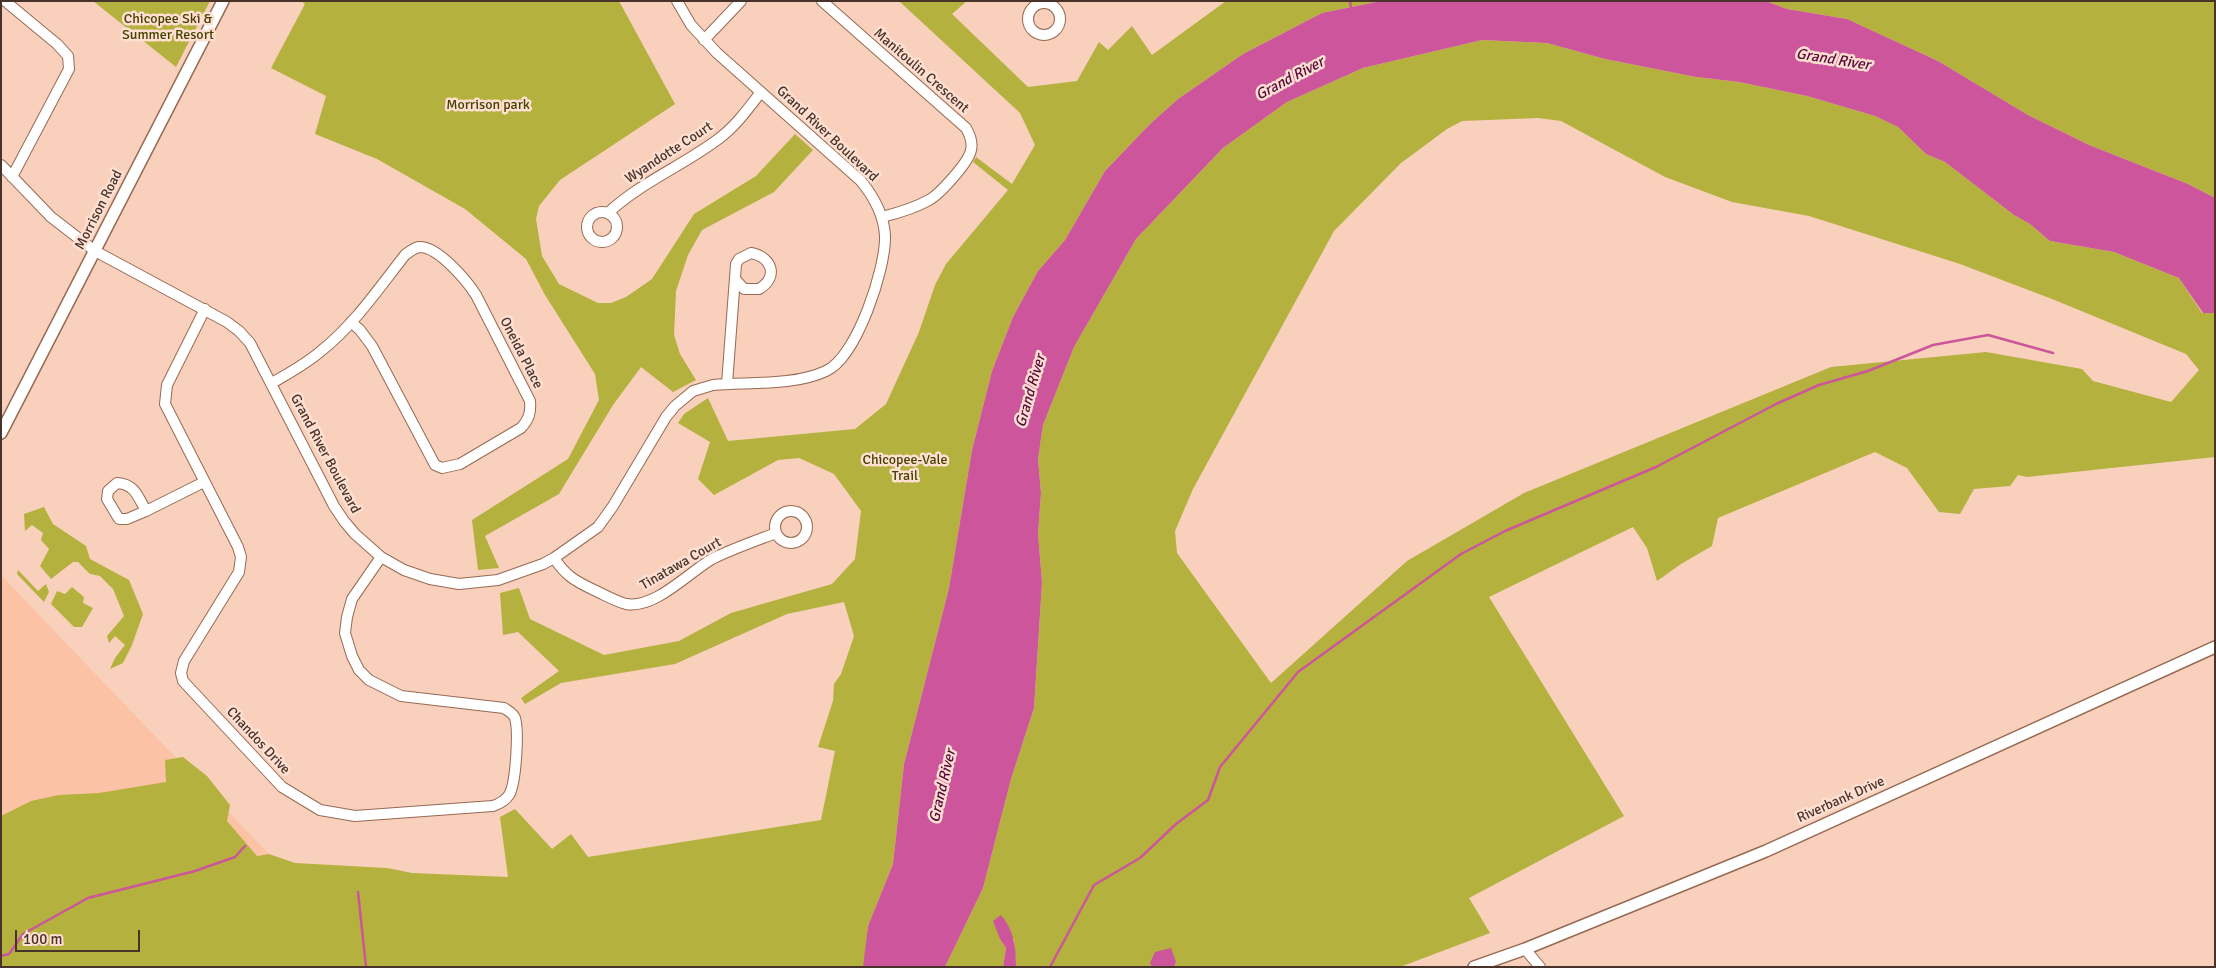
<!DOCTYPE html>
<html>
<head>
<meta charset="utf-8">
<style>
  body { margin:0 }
  #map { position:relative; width:2216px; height:968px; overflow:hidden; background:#f8d0bc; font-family:Signika,sans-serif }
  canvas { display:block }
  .frame { position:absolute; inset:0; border:2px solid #473329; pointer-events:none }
  .scale { position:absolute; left:15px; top:930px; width:125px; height:22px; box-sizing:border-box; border:2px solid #473329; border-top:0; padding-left:6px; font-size:15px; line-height:18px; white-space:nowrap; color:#473329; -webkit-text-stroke:4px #fedfd1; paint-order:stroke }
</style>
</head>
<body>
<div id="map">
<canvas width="2216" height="968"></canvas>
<div class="frame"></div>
<div class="scale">100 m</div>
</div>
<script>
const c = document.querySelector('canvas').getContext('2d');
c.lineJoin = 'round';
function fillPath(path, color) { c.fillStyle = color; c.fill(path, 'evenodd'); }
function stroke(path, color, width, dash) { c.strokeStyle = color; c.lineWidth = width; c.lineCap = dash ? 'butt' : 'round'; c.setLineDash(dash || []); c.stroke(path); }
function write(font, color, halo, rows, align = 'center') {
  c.font = font + ' Signika,sans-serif'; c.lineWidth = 5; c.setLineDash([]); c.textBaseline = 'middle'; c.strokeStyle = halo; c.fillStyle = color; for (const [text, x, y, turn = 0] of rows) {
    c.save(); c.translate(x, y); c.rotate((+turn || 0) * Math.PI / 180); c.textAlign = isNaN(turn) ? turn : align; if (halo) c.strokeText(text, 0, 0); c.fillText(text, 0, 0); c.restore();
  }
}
const built = new Path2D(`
  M1,575l102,107 166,172 -268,30z`);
const green = new Path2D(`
  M93,1h117l-34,66z
  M301,1h318l56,103 -115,76 -21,26 -3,13 6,37 17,28 39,19h13l15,-6 26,-18 42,-65 62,-38 39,-42 18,16 -39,42 -72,38 -14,25 -12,36 -2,44 6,19 16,26 -23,12 -32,-25 -28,38 -54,89 -74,42 14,32 -21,2 -6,-50 96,-61 31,-59 -4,-26 -50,-79 -19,-36 -61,-50 -88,-50 -62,-25 11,-38 -55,-28 34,-64z
  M899,1h68l-15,13 76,73 49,-6 22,-39 9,8 24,-24 20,29 74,-54h155l-59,12 -79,41 -65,45 -28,25 -45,47 -40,69 -27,31 -25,46 -21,54 -20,79 -23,138 -45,176 -11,100 -25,62 -4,41h-863v-151l30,-15 28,-6 40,-2 67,-11 -1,-22 18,-3 24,19 23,29 -3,16 30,35 12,-2 26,9 92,5 25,5 96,4 -8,-60 15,-8 37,40 19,-15 17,23 233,-37 14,-69 -17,-4 15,-46 1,-17 7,-10 13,-38 -10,-34 -57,12 -112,50 -114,19 -36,21 -4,-6 38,-27 -41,-39 -15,3 -3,-42 19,-5 11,31 74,36 75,-14 52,-28 101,-29 23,-25 6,-48 -27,-37 -35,-16 -21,2 -64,35 -16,-16 12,-37 -32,-19 6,-9 24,-16 20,43 127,-12 31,-25 33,-72 16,-47 11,-21 62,-74 -35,-28 3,-5 36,27 23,-39 -15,-32z
  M1766,1h449v197l-27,-14 -99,-39 -61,-30 -90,-54 -91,-42 -60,-10z
  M1482,40l65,3 58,16 91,18 43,5 68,14 68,20 23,11 28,27 19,8 69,53 16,9 20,17 64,11 65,26 23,35h13v144l-188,20 -9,-2 -8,11 -36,3 -14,25 -21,-2 -32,-44 -32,-16 -157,66 -6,28 -31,18 -24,17 -10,-33 -14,-21 -144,70 135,219 -155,82 21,35 -90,34h-226l2,-5 -25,1 1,4h-136l-2,-28h-14l6,9 -3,19h-58l38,-79 28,-109 23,-71 8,-126 -4,-48 3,-41 -3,-34 5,-34 31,-78 62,-108 87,-91 64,-46 76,-34zM1538,118l23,3 104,56 67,25 77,14 151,48 92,35 134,55 13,16 -28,32 -78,-21 -11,-12 -96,-17 -155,15 -307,126 -117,68 -136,122 -94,-130 -2,-22 18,-42 141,-258 67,-68 46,-34 15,-8z
  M44,507l9,17 33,22 4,13 39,21 14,34 -11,31 -9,18 -13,6 5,-11 10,-13 -10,-9 -6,7 -2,-7 17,-20 -11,-27 -13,-13 -10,-2 -12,-12h-5l-22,17 -11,-13 9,-17 -8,-9 2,-7 -11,-8 -7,6 -1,-17z
  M18,570l20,21 8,-7 3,8 -5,10 -27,-28z
  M72,587l12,10 -1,6 10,5 -11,19h-8l-23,-23 6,-13 8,3z`);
const water = new Path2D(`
  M1381,1h385l21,8 60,10 91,42 90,54 61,30 99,39 27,14v115h-12l-24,-35 -65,-26 -64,-11 -20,-17 -16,-9 -69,-53 -19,-8 -28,-27 -23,-11 -68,-20 -68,-14 -43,-5 -91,-18 -58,-16 -65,-3 -119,28 -76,34 -64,46 -87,91 -62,108 -31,78 -5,34 3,34 -3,41 4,48 -8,126 -23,71 -28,109 -38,79h-82l5,-41 25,-62 11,-100 45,-176 23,-138 20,-79 21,-54 25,-46 27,-31 40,-69 45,-47 28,-25 65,-45 79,-41z
  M1001,915c13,15 15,32 15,52h-13l3,-19 -6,-9 -7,-18z
  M1171,948l5,14 -2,5h-22l-2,-4 5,-11z`);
const stream = new Path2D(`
  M1350,1l1,7
  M358,892l8,75
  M1,956l8,-2 14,-20 65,-36 107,-27 40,-14 10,-11
  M1050,967l44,-82 46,-27 36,-34 32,-24 12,-33 78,-95 163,-118 44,-23 151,-64 120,-63 43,-19 49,-14 65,-26 55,-10 65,18`);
const minor = new Path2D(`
  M5,1l52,43 11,12 1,13 -57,108
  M822,1l144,127c4,7 7,14 5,22 -2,12 -31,44 -42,50 -14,8 -31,13 -47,17
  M1028 19a16 16 0 1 1 32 0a16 16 0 1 1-32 0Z
  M704,40l37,-39
  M1,165l50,52 44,34 132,71 12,9 11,12 84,163 10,15 11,13 26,23 23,13 26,9 29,5 39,-4 45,-16 11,-6 44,-31 15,-21 53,-89 9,-11 18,-15 20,-6c36,-3 81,1 113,-14 31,-14 60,-103 59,-135 -1,-21 -11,-39 -24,-55l-144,-128 -26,-28 -14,-24
  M587 227a15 15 0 1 1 30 0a15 15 0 1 1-30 0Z
  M608,213c32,-30 74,-47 109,-73 18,-13 31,-31 44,-48
  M205,309l-38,76 -2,19 73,143 3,10 -2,15 -55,89 -3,12 2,8 99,106 38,23 35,6 138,-10c6,-2 12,-5 16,-11 7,-11 10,-64 6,-77 -2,-5 -7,-7 -11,-10l-103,-12 -32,-16 -10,-10 -7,-14 -7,-23 2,-16 5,-18 29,-42
  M272,383c17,-10 34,-19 49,-32 33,-26 58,-63 84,-96 5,-4 9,-7 14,-8 19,-1 48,34 57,48l54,106c1,12 -1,18 -9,27l-61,36 -18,4 -7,-3 -63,-119 -12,-16 -9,-8
  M727,384l9,-120 3,-5 12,-6c21,4 28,24 8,36h-15l-8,-9
  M117,483c18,1 21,14 29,28l-19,8h-8l-12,-20 1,-8z
  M775 527a16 16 0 1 1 32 0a16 16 0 1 1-32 0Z
  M146,511l58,-29
  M554,558c12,18 21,23 40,32 11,5 21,11 32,14 29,5 62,-31 86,-45 20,-10 43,-18 64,-26
  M1525,949l15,18`);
const tertiary = new Path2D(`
  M1,433l222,-432
  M1474,967l51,-18 241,-98 449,-204`);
const parkNames = [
  ["Chicopee Ski &",168,19],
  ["Summer Resort",168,35],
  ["Morrison park",488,105],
  ["Chicopee-Vale",905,460],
  ["Trail",905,476]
];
const streetNames = [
  ["Manitoulin Crescent",921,71,41],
  ["Grand River Boulevard",827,134,43],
  ["Wyandotte Court",669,153,-33],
  ["Morrison Road",99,210,-63],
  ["Oneida Place",521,353,63],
  ["Grand River Boulevard",325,454,62],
  ["Tinatawa Court",681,564,-30],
  ["Chandos Drive",258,741,47],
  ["Riverbank Drive",1841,800,-24]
];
const waterNames = [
  ["Grand River",1833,60,9],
  ["Grand River",1290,79,-28],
  ["Grand River",1031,391,-74],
  ["Grand River",943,786,-77]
];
fillPath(built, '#fbc2a6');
fillPath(green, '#b5b13e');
fillPath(water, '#cc559b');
stroke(stream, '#cc559b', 2.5);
stroke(minor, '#966953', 12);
stroke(tertiary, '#966953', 14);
stroke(minor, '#fff', 10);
stroke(tertiary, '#fff', 11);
write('14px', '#444100', '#fedfd1', parkNames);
write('14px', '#473329', '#fedfd1', streetNames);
write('italic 15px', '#56093b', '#fedfd1', waterNames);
</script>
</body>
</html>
